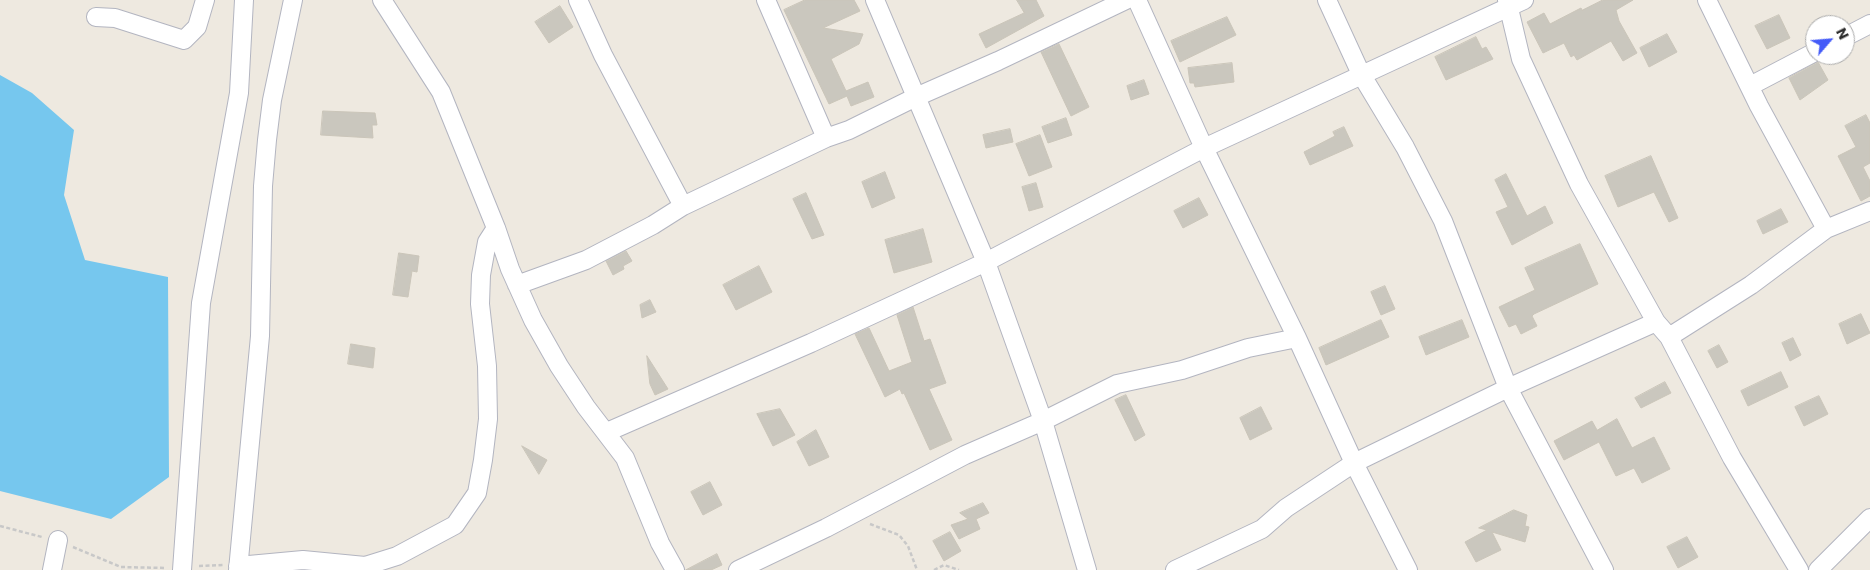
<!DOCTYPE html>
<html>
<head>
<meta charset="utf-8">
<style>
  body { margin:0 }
  #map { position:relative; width:1870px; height:570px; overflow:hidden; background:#eee9e0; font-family:Poppins,sans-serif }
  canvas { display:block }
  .north { position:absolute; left:1805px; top:15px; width:50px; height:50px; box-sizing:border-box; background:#fff; border:1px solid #ababab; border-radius:50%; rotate:63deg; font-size:14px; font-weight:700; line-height:20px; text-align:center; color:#2d2d2d }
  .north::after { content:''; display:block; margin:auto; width:18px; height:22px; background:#445bf8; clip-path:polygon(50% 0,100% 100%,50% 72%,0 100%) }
</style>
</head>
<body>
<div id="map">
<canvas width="1870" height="570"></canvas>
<div class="north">N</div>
</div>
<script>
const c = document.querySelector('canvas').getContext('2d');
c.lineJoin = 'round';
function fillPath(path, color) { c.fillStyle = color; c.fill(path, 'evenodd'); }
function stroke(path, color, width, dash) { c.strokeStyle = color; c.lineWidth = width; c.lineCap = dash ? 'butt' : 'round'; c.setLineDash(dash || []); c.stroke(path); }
const water = new Path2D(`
  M0,75l32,18 42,37 -10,65 21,65 83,17 1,200 -58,42 -111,-28z`);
const building = new Path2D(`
  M805,0h49l6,11 -37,17 40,6 -4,10 -28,15 15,32 22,-9 6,15 -23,9 -4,-10 -18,8 -45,-94z
  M1017,0h19l8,16 -58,32 -7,-14 45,-21z
  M1603,0h30l-17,10 3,11 18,32 -14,8 -12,-20 -34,19 -3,-5 -3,2 -7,-14 -21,10 -16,-31 17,-9 6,11 31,-16 1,2z
  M560,6l13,21 -24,16 -14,-21z
  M1779,15l11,23 -23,11 -12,-23z
  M1227,17l9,18 -56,27 -9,-21z
  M1667,34l10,18 -28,15 -9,-19z
  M1476,37l6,12 4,-2 7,12 -47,21 -11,-23z
  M1059,44l30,63 -18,9 -30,-64z
  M1818,62l10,18 -28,20 -11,-22z
  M1232,63l2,19 -39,5 -1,-4h-4l-2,-15z
  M1144,80l5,14 -18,6 -4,-14z
  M323,111l52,2 2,12h-5l1,13 -52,-3z
  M1866,115l4,8v40l-7,4 7,14v15l-9,5 -23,-45 18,-9 -11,-21z
  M1066,118l6,17 -24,8 -6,-16z
  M1344,127l9,19 -43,19 -6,-13 31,-16 -2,-4z
  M1010,129l3,13 -27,6 -3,-13z
  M1040,135l12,32 -23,9 -13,-32z
  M1651,156l27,62 -9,4 -15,-30 -36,15 -13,-31z
  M885,172l10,26 -23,10 -10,-26z
  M1506,174l21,42 18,-10 8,17 -41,22 -16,-33 12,-5 -13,-27z
  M1036,183l7,24 -14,4 -7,-24z
  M806,193l18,42 -12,4 -19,-40z
  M1199,198l9,17 -25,13 -9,-17z
  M1781,209l7,13 -25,12 -6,-13z
  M923,229l9,33 -38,11 -9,-33z
  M1580,244l18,40 -64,30 -2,2 5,10 -16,8 -5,-10 -7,3 -10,-20 36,-17 -10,-22z
  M626,251l6,10 -9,5 1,3 -11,6 -7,-14z
  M399,253l20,3 -2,16 -5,-1 -4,26 -15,-2z
  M759,266l13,26 -36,18 -13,-25z
  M1385,286l10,23 -14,6 -10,-23z
  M650,300l6,12 -14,6 -2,-13z
  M913,307l11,34 6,-2 16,44 -17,6 23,51 -22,10 -26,-57 -2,1 -2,-5 -15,8 -30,-63 14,-6 20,43 23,-9 -15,-47z
  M1861,314l9,19 -23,11 -8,-20z
  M1381,320l8,17 -63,28 -7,-17z
  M1462,320l7,17 -43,18 -7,-18z
  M1793,338l8,17 -11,6 -8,-18z
  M351,344l24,4 -2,20 -25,-4z
  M1719,345l9,17 -11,6 -9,-17z
  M647,356l21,33 -13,6 -5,-11z
  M1781,372l7,15 -40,19 -7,-15z
  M1665,382l6,11 -30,15 -6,-10z
  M1126,395l19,40 -10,6 -20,-41z
  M1819,396l9,18 -24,12 -9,-19z
  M1261,407l11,22 -22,11 -10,-22z
  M780,409l15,26 -22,11 -16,-32z
  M1617,419l15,29 22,-11 16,32 -28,14 -8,-15 -18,8 -17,-34 -35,18 -10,-19 38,-20 5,9z
  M816,430l13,27 -20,9 -12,-24z
  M522,446l25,14 -8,14z
  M710,482l12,23 -19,10 -12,-23z
  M983,503l6,10 -13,6 4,10 -21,10 -8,-14 17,-6 -8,-6z
  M1514,510l13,5 -2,11 4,1 -4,15 -33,-10 9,18 -25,12 -11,-20 22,-12 -8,-2z
  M950,532l11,19 -17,10 -11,-20z
  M1687,537l11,20 -20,11 -11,-21z
  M717,554l5,11 -11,5h-25z`);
const path = new Path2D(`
  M870,524l29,11 9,11 9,24
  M0,526l42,11
  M73,547l48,20 45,1
  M199,566l25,-1
  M934,570l10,-5 15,5`);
const minor = new Path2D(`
  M382,0l59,92 55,136 14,41 23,51 26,46 27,41 39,51 35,85 15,27
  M578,0l25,55 80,151
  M766,0l60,138 23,-8 67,-33 82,-36 128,-61
  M875,0l111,262 57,159 44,149
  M1137,0l67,148 93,190 57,125 54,107
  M1327,0l34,74 44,73 38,74 65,167 96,182
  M1507,0l14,59 58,125 77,138 13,15 63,121 67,112
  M1707,0l52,106 67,123
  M96,17l19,1 69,22 13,-13 8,-27
  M1845,37l25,-13
  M1750,86l65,-34
  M517,285l69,-25 67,-35 30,-19 143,-68
  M1669,337l82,-52 75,-56 44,-18
  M607,432l204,-89 175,-81 218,-114 320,-148
  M238,566l65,-6 62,6 32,-10 58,-31 22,-32 6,-33 5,-41 -1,-53 -7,-62 1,-29 6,-33 9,-14
  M52,570l6,-30
  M182,570l19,-267 38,-210 5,-93
  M238,570l22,-234 3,-150 4,-46 5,-40 21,-100
  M738,570l88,-42 139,-73 78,-34 74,-37 65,-14 66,-22 49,-10
  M1175,570l87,-41 24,-21 68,-45 154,-75 148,-66
  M1818,570l52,-52`);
fillPath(water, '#76c7ee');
fillPath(building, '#cac7be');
stroke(building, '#cac5b9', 1);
stroke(minor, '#b3b5c0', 20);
stroke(path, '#c8c8c8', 2.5, [4, 2.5]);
stroke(minor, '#fff', 18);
</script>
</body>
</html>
